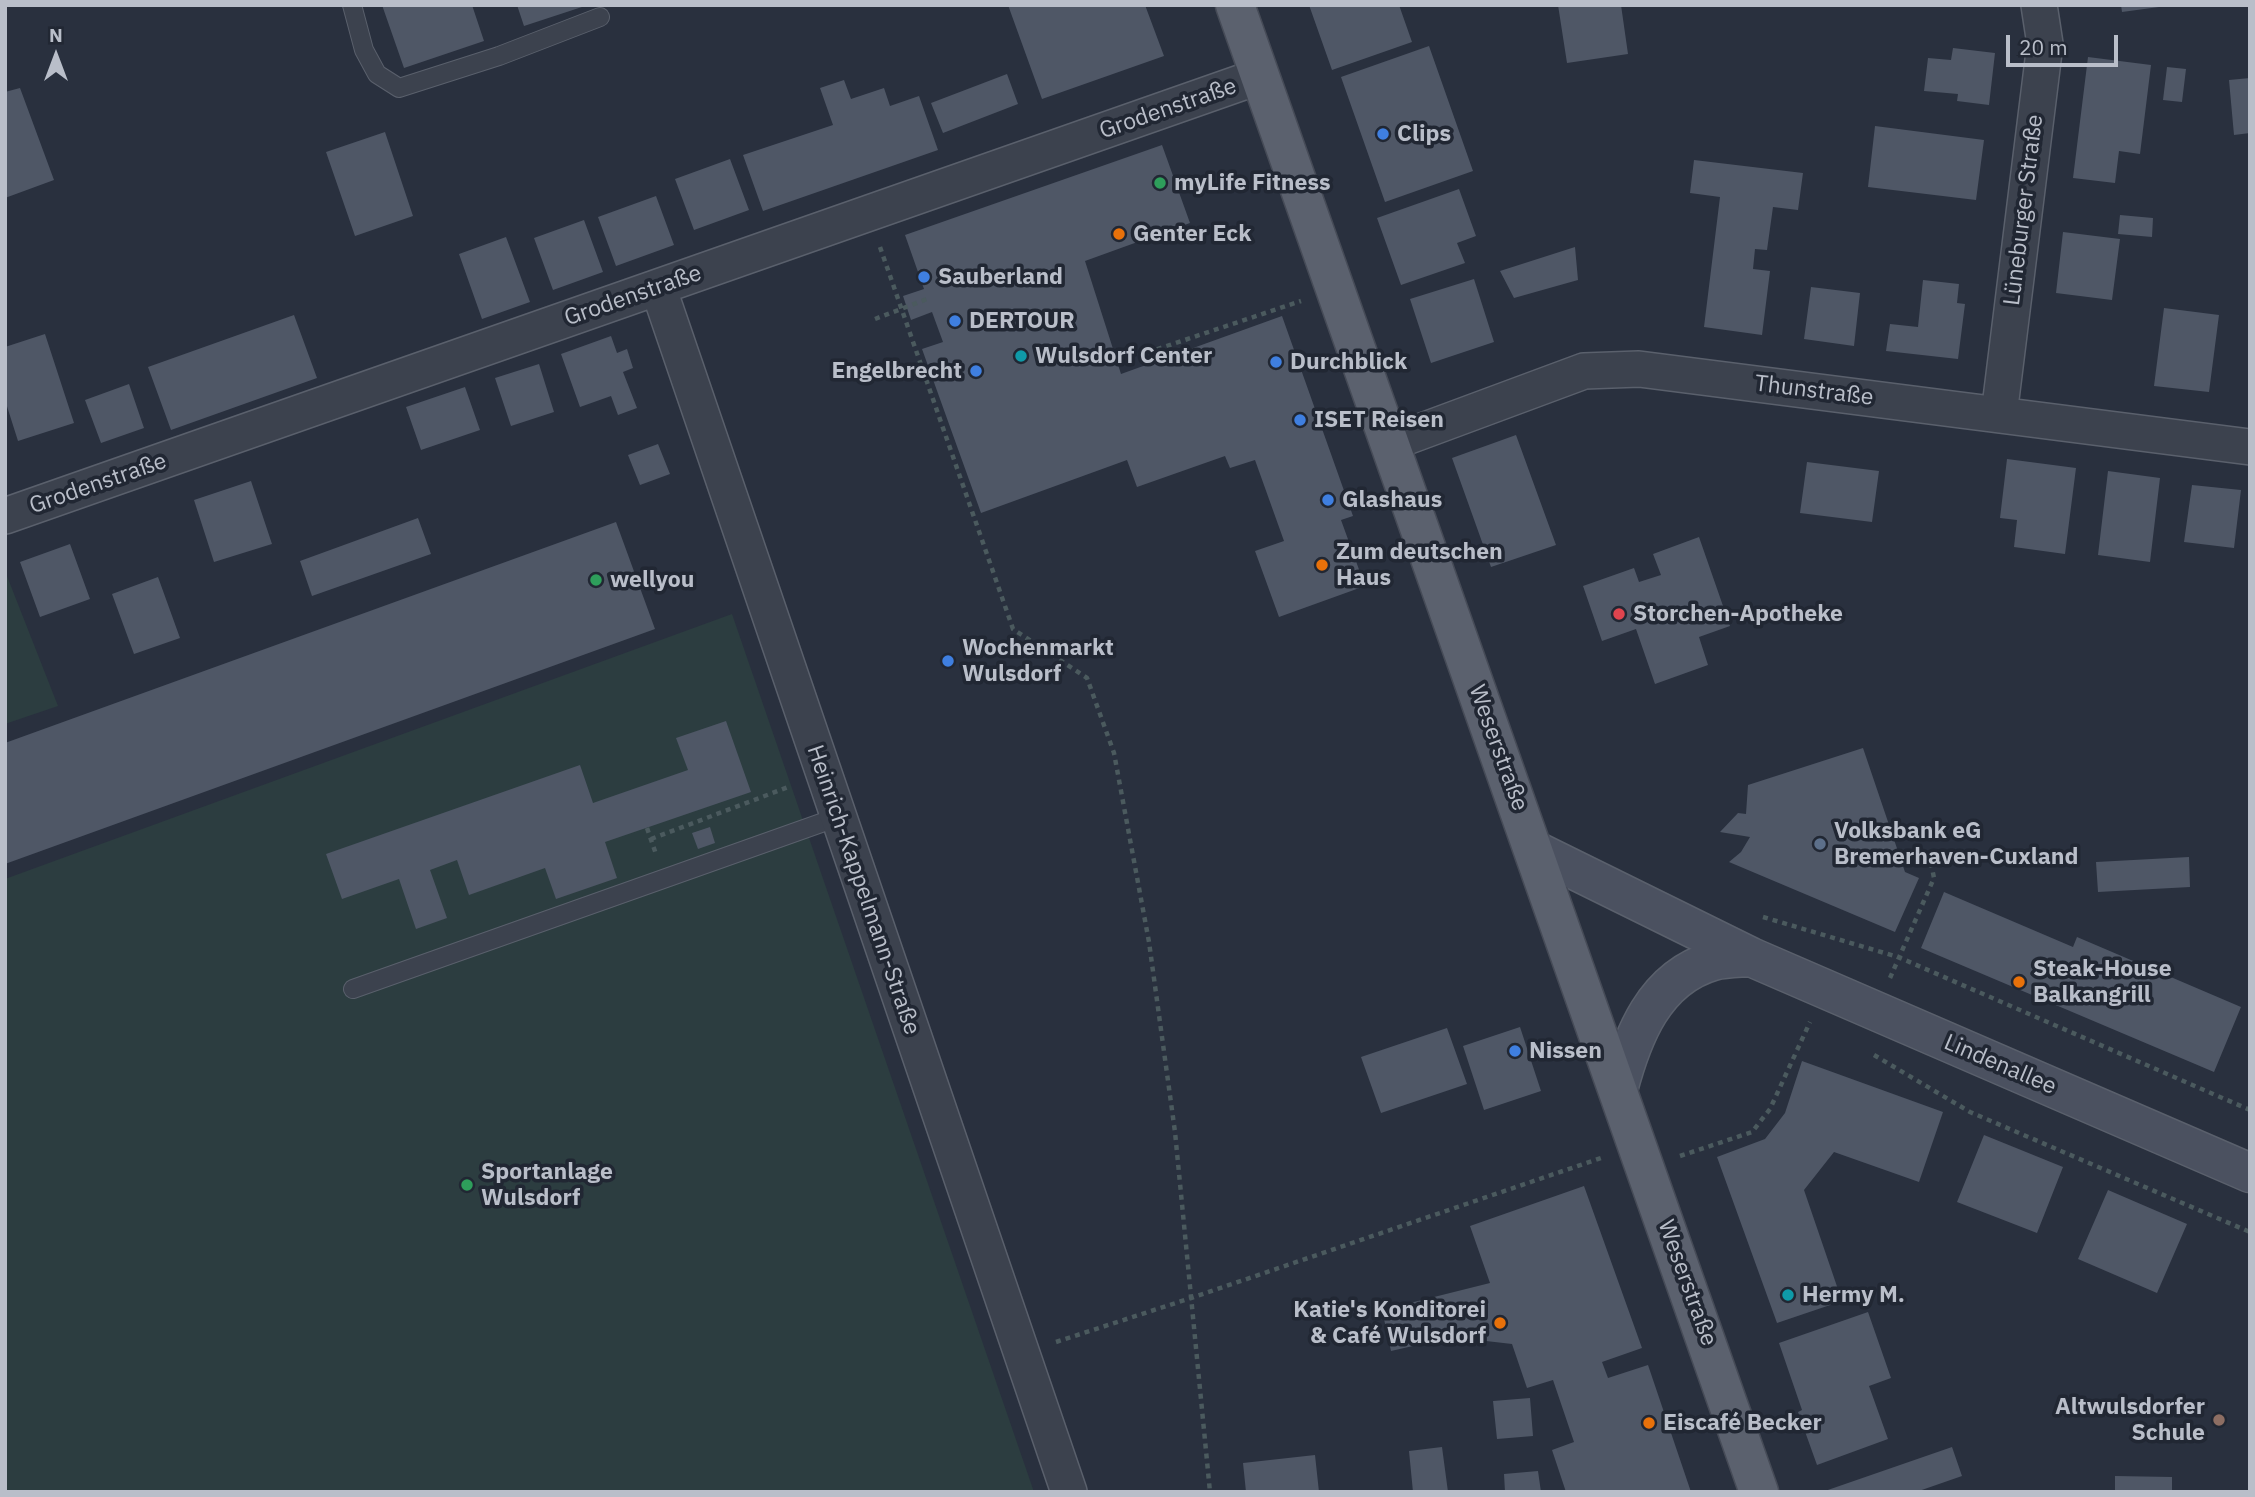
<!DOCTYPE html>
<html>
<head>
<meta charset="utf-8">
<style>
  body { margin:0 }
  #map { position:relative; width:2255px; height:1497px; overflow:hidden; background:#29303e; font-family:"IBM Plex Sans",sans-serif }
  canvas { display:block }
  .frame { position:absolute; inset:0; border:7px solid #b9bec9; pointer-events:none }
  .north { position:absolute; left:21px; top:21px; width:70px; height:70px; -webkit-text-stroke:5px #212733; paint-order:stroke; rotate:0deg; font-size:19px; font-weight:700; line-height:28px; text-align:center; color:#b9bec9 }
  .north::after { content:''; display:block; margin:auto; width:24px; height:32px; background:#b9bec9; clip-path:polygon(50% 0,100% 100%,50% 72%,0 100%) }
  .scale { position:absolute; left:2006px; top:35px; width:112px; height:32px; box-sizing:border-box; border:4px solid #b9bec9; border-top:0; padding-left:9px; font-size:21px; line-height:24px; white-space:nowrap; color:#b9bec9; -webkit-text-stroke:5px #212733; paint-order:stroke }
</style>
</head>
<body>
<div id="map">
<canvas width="2255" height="1497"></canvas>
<div class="frame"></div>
<div class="north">N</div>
<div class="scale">20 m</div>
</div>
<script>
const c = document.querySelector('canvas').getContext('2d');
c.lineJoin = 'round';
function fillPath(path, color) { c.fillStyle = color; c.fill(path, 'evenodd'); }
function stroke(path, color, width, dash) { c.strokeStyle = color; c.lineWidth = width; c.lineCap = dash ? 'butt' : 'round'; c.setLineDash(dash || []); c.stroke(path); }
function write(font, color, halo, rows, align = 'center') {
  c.font = font + ' "IBM Plex Sans",sans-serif'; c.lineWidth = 7; c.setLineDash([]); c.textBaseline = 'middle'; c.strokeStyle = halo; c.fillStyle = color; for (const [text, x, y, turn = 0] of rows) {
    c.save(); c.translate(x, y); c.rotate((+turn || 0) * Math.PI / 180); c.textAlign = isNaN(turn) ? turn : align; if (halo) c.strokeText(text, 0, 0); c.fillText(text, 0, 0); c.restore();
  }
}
const green = new Path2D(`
  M5,571l53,135 -53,18z
  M732,614l302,878h-1029v-613z`);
const building = new Path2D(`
  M382,5h90l12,36 -80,27z
  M517,5h68v1l-61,20z
  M1008,5h137l19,51 -122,43z
  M1309,5h90l13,37 -80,28z
  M1558,5h63l7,49 -61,9z
  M2121,5h38v2l-37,5z
  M1429,46l44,125 -88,31 -44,-125z
  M1953,48l42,5 -6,52 -32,-4 1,-7 -34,-3 4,-33 23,2z
  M2088,57l63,8 -11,89 -21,-3 -4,32 -42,-5z
  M2167,67l19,2 -4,33 -19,-2z
  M1007,74l11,30 -75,29 -12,-30z
  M2250,78v55l-16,2 -5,-55z
  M844,80l7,19 33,-11 6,18 29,-10 19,54 -175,61 -20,-56 90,-30 -13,-37z
  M20,88l34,92 -49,18v-106z
  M1875,126l109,14 -8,60 -108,-13z
  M385,132l28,84 -58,20 -29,-84z
  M1162,145l28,78 -105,38 36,113 161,-58 71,200 -12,4 24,66 -86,31 -24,-66 29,-10 -29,-81 -25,8 -5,-12 -88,31 -10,-27 -146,53 -59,-164 21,-7 -11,-30 -21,8 -8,-24 21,-7 -19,-54z
  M730,159l19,51 -55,20 -19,-51z
  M1694,160l109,13 -5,37 -25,-3 -6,43 -12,-1 -2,20 17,2 -8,64 -58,-8 16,-130 -30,-4z
  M1459,189l17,47 -19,7 8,20 -64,22 -24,-67z
  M656,196l18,49 -58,21 -18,-49z
  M2120,215l33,3 -1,19 -34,-3z
  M584,220l19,52 -50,18 -19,-52z
  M2063,232l57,7 -8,61 -56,-7z
  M506,237l24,65 -48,17 -23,-65z
  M1575,247l3,33 -64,18 -14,-27z
  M1474,279l20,63 -63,21 -21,-64z
  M1923,280l36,4 -2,19 8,1 -7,55 -72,-8 4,-27 28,3z
  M1811,287l49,6 -6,53 -50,-7z
  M2164,308l55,7 -10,77 -55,-6z
  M294,315l23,63 -146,52 -23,-63z
  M45,334l29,89 -56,18 -13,-41v-53z
  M611,336l6,17 10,-4 6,19 -10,4 14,36 -19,7 -7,-19 -31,11 -19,-53z
  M539,364l15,48 -43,14 -16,-48z
  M129,384l15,44 -43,15 -16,-43z
  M465,387l15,43 -59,20 -15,-43z
  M1516,435l40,110 -65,22 -39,-109z
  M658,444l12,30 -30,11 -12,-30z
  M2007,459l69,9 -11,86 -51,-7 3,-27 -17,-2z
  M1807,462l72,9 -7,51 -72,-9z
  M2108,471l52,7 -10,84 -52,-7z
  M251,481l21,63 -58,18 -20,-62z
  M2192,485l49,5 -7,58 -50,-6z
  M418,518l13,36 -119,42 -12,-35z
  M616,522l39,107 -650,235v-121z
  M1699,537l31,89 -31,11 9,28 -53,19 -19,-55 -34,12 -19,-55 51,-18 5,14 22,-7 -8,-21z
  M70,544l20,55 -50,18 -20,-55z
  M158,577l22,61 -46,16 -22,-60z
  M726,721l25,71 -146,50 12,36 -61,21 -11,-31 -76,27 -12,-35 -27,10 17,48 -31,11 -17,-50 -57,20 -16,-45 254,-89 13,38 95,-33 -12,-32z
  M1863,748l42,124 14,6 -24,54 -166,-70 12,-10 9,-15 -30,-5 18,-19 8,1 2,-29z
  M710,827l5,16 -17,6 -6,-16z
  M2189,857l1,30 -92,5 -2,-30z
  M1944,892l129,55 4,-10 164,70 -27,65 -293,-124z
  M1520,1027l21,64 -57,19 -21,-64z
  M1447,1028l20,56 -86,29 -20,-56z
  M1802,1061l141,51 -24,70 -85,-30 -30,38 38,111 -65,22 -60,-166 48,-18 20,-26z
  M1984,1135l79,32 -26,66 -80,-31z
  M1584,1186l58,162 -40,14 6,16 40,-13 43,127h-125l-14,-42 22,-8 -21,-62 -26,8 -15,-44 -26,-3 -16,-8 -79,18 -9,-41 108,-27 -20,-57z
  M2108,1190l79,34 -30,69 -79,-34z
  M1868,1312l23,66 -22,8 19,53 -71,26 -19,-53 4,-2 -23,-67z
  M1530,1398l3,38 -36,3 -4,-38z
  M1442,1447l6,45h-35l-4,-41z
  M1952,1447l10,29 -46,16h-94z
  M1315,1455l4,37h-73l-3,-29z
  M1538,1471l3,21h-36l-1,-18z
  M2115,1476l57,1v15h-57z`);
const path = new Path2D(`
  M880,247l133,382 74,49 27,75 35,189 26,190 35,360
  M875,319l52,-20
  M1119,362l182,-61
  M647,828l9,26
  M651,839l140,-53
  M1763,917l135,40 352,153
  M1890,978l44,-100 -6,-30
  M1874,1055l96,57 280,120
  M1680,1156l72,-24 18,-23 40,-87
  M1056,1342l135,-44 410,-140`);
const lane = new Path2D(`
  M352,5l12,45 13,24 22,14 100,-32 101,-39
  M353,989l485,-172`);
const street = new Path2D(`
  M658,287l411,1205
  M1999,415l46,-371 -6,-39
  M1390,443l194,-72 55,-2 611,78
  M5,516l1255,-440`);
const secondary = new Path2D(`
  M1534,850l217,107 499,216
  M1618,1090c14,-53 36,-112 95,-129 11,-3 25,-3 38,-4`);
const primary = new Path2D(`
  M1235,5l524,1487`);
const markers = [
  [1383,134,7,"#3f7fe0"],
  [1160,183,7,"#2e9e5b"],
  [1119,234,7,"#e8710a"],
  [924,277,7,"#3f7fe0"],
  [955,321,7,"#3f7fe0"],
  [1021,356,7,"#0f9aa8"],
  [1276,362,7,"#3f7fe0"],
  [976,371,7,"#3f7fe0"],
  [1300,420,7,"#3f7fe0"],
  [1328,500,7,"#3f7fe0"],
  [1322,565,7,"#e8710a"],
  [596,580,7,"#2e9e5b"],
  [1619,614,7,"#e0444e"],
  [948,661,7,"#3f7fe0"],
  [1820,844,7,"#5c6f8a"],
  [2019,982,7,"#e8710a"],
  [1515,1051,7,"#3f7fe0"],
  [467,1185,7,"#2e9e5b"],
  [1788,1295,7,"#0f9aa8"],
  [1500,1323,7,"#e8710a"],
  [2219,1420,7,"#8d6e63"],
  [1649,1423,7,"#e8710a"]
];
const streetNames = [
  ["Grodenstraße",1168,109,-19],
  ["Lüneburger Straße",2024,210,-83],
  ["Grodenstraße",633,296,-19],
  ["Thunstraße",1814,391,7],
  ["Grodenstraße",98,484,-19],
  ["Weserstraße",1498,748,70],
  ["Heinrich-Kappelmann-Straße",863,890,71],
  ["Lindenallee",2000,1065,23],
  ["Weserstraße",1687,1283,70]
];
const poiNames = [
  ["Clips",1397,134],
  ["myLife Fitness",1174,183],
  ["Genter Eck",1133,234],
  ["Sauberland",938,277],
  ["DERTOUR",969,321],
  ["Wulsdorf Center",1035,356],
  ["Durchblick",1290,362],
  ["Engelbrecht",962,371,"right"],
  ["ISET Reisen",1314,420],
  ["Glashaus",1342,500],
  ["Zum deutschen",1336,552],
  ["Haus",1336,578],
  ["wellyou",610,580],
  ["Storchen-Apotheke",1633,614],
  ["Wochenmarkt",962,648],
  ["Wulsdorf",962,674],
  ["Volksbank eG",1834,831],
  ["Bremerhaven-Cuxland",1834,857],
  ["Steak-House",2033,969],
  ["Balkangrill",2033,995],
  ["Nissen",1529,1051],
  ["Sportanlage",481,1172],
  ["Wulsdorf",481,1198],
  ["Hermy M.",1802,1295],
  ["Katie's Konditorei",1486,1310,"right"],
  ["& Café Wulsdorf",1486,1336,"right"],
  ["Altwulsdorfer",2205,1407,"right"],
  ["Schule",2205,1433,"right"],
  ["Eiscafé Becker",1663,1423]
];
fillPath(green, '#2c3d40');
fillPath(building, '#4f5766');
stroke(lane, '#5a606c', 20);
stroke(street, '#5a606c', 38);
stroke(secondary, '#5a606c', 41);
stroke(primary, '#464b57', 41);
stroke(path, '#4b5a5e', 4.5, [5, 5]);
stroke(lane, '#3c424e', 18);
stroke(street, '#3c424e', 35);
stroke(secondary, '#4b5160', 38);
stroke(primary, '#5b616e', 38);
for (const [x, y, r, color] of markers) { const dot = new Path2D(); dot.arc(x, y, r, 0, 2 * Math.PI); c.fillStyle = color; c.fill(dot); stroke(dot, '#212733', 2.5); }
write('23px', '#b9bec9', '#212733', streetNames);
write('bold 23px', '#b9bec9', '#212733', poiNames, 'left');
</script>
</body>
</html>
